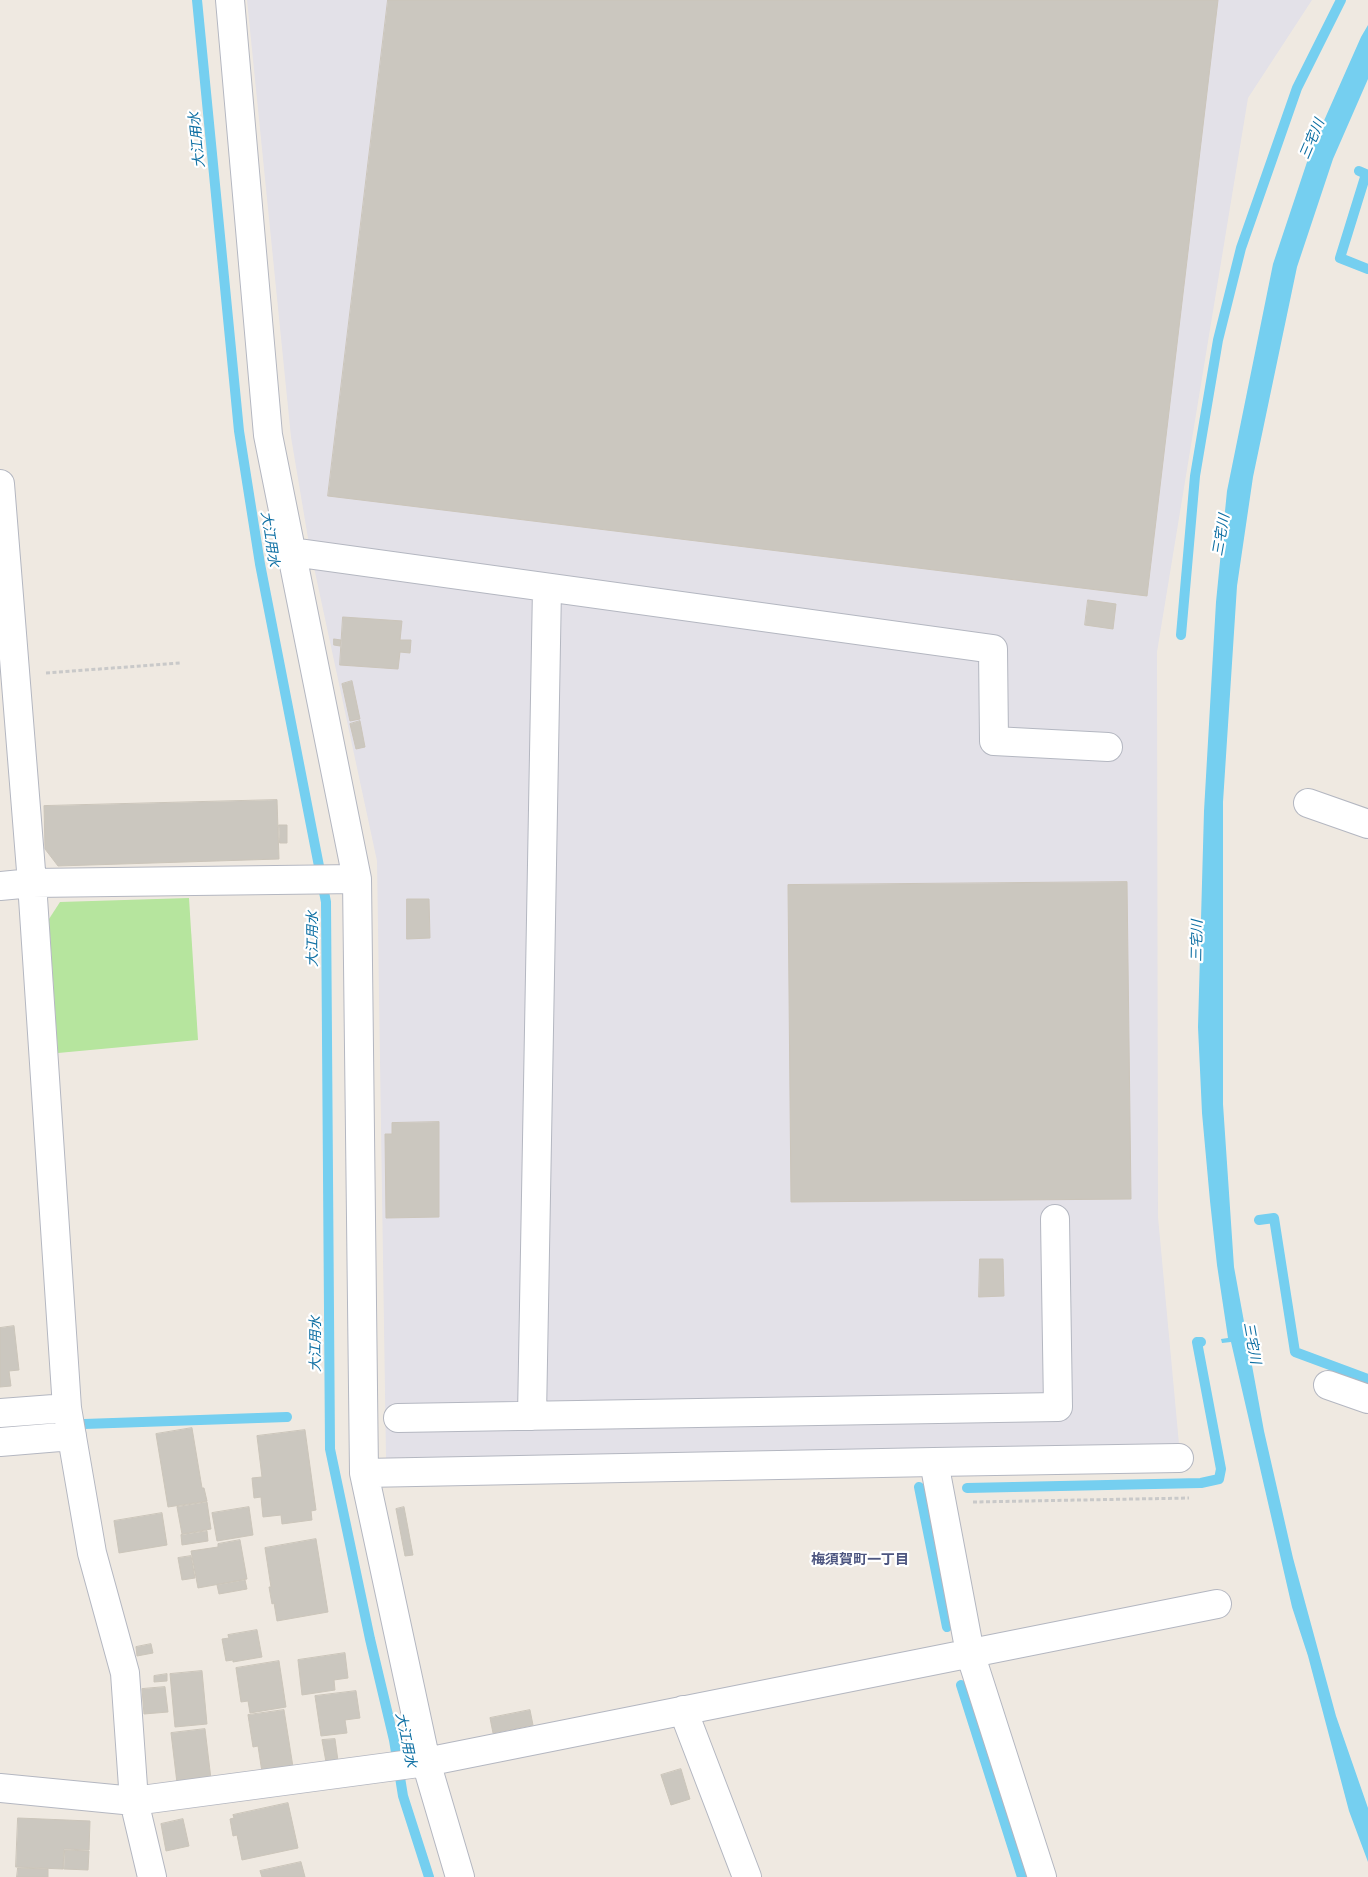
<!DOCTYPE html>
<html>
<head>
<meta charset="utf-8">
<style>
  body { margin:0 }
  canvas { display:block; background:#efe9e1 }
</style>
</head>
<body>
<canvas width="1368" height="1877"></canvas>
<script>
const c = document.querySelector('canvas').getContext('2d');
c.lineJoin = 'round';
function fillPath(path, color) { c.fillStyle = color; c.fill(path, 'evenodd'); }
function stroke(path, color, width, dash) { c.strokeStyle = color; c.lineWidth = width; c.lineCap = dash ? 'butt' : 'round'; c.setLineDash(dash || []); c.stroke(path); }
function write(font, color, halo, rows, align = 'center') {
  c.font = font + ' "Asap Condensed","Noto Sans JP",sans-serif'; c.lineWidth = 4.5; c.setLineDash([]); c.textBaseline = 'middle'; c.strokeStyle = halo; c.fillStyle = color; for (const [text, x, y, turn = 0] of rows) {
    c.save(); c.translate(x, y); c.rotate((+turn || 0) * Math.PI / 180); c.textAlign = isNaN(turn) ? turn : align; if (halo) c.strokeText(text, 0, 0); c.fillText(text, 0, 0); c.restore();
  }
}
const industrial = new Path2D(`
  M247,0h1065l-64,98 -91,554 1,565 21,227 -793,14 -9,-597 -68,-317 -18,-107z`);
const green = new Path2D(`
  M189,898l9,142 -140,13 -9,-134 11,-17z`);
const water = new Path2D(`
  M1368,25v54l-35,80 -36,108 -44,210 -16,109 -14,216v302l11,163 30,164 29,127 43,158 32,92v54l-19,-51 -41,-155 -16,-49 -61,-265 -9,1 -1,-4 7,-1 -11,-73 -7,-64 -8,-88 -4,-86 6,-216 12,-209 11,-111 46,-227 38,-114 50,-113z`);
const stream = new Path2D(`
  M197,0l42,431 21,133 66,338 4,547 40,190 24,101 9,56 26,81
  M1359,171l7,3 -26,84 28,11
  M1181,635l14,-159 23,-136 23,-92 56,-160 44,-88
  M1259,1220l15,-2 21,134 73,27
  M84,1424l203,-7
  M919,1487l28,140
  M967,1488l234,-5 18,-4 2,-10 -24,-127h4
  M961,1685l61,192`);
const building = new Path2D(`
  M388,0h830l-71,596 -819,-100z
  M1088,600l28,4 -3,25 -28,-4z
  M343,617l59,4 -2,19h11l-1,13 -10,-1 -2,17 -58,-4z
  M334,639l7,1 -1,6 -6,-1z
  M352,681l8,38 -10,2 -8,-37z
  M360,721l5,26 -9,2 -6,-25z
  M277,800l2,59 -221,7 -13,-17 -1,-43z
  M279,825h8v18h-7z
  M1127,882l4,317 -340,3 -3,-317z
  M407,899h22l1,39 -23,1z
  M439,1122v95l-53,1 -1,-84h7v-11z
  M980,1259h23l1,37 -25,1z
  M14,1326l5,44 -10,1 2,15 -11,1v-59z
  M192,1428l10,60h2l3,13 -39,6 -12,-73z
  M305,1430l11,80 -5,1 1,9 -30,4 -1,-9 -18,2 -2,-20 -7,1 -2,-20 10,-1 -5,-41z
  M207,1502l4,27 -29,5 -5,-27z
  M249,1507l4,28 -36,6 -5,-28z
  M404,1507l9,48 -8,1 -9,-47z
  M162,1513l5,32 -48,8 -5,-32z
  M207,1531l1,10 -26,4 -1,-10z
  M316,1539l12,73 -51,9 -3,-18 -2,1 -3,-17h2l-6,-39z
  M240,1540l7,39 -49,9 -7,-37 27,-4v-3z
  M191,1556l4,22 -13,2 -4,-22z
  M245,1580l2,9 -28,5 -2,-9z
  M257,1630l5,27 -29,5v-2l-7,1 -4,-22 7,-1 -1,-3z
  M151,1644l2,9 -16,3 -1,-9z
  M345,1653l3,25 -14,2 1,10 -33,5 -4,-35z
  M279,1661l7,46 -36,6 -2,-12 -7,1 -5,-34z
  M202,1671l5,53 -32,3 -5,-53z
  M167,1674v7l-13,1v-6z
  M165,1687l3,25 -24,2 -2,-25z
  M356,1691l4,27 -15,2 2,13 -26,3 -6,-40z
  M284,1710l9,57 -31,5 -4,-26 -5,1 -5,-32z
  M530,1710l3,15 -40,8 -3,-15z
  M205,1729l6,50 -34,4 -6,-50z
  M335,1739l3,22 -12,1 -4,-22z
  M681,1769l9,30 -19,6 -10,-30z
  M288,1803l10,45 -56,12 -5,-25 -4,1 -3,-17 4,-1 -1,-3z
  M18,1818l72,3 -1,29 -25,-1 -1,20 -47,-2z
  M183,1819l6,27 -23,5 -5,-27z
  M65,1850l24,1 -1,19 -24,-1z
  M301,1862l4,15h-43l-2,-6z
  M18,1868l30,1v8h-31z`);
const path = new Path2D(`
  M46,673l134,-10
  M973,1502l216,-4`);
const minor = new Path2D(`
  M230,0l38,435 89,444 7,594 62,289 34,115
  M0,484l32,399 35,525 25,145 33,120 9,128 18,76
  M292,552l701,97 1,92 114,6
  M1308,803l60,21
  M0,886l32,-3 325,-4
  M1328,1385l40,14
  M0,1413l67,-5
  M532,1416l15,-828
  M398,1418l660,-11 -3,-188
  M0,1442l72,-6
  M934,1462l245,-4
  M364,1473l570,-11 36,191 72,224
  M683,1710l64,167
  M0,1788l134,13 292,-39 791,-158`);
const waterNames = [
  ["三宅川",1312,139,-67],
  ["大江用水",197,140,-96],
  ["三宅川",1221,535,-80],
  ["大江用水",270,539,81],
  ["大江用水",313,939,-90],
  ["三宅川",1197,941,-89],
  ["三宅川",1252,1343,80],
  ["大江用水",316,1344,-90],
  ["大江用水",406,1740,78]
];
const neighbourhoodNames = [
  ["梅須賀町一丁目",860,1560]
];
fillPath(industrial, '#e3e1e8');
fillPath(green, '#b6e59e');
fillPath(water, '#75cff0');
stroke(stream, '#75cff0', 10);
fillPath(building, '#cbc7bf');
stroke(building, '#cbc5ba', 1);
stroke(minor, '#b4b7c1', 30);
stroke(path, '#c9c9c9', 3, [4, 2.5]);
stroke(minor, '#fff', 28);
write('italic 14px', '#0d6fa3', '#fff', waterNames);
write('bold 14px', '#4d5680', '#fff', neighbourhoodNames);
</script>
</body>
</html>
